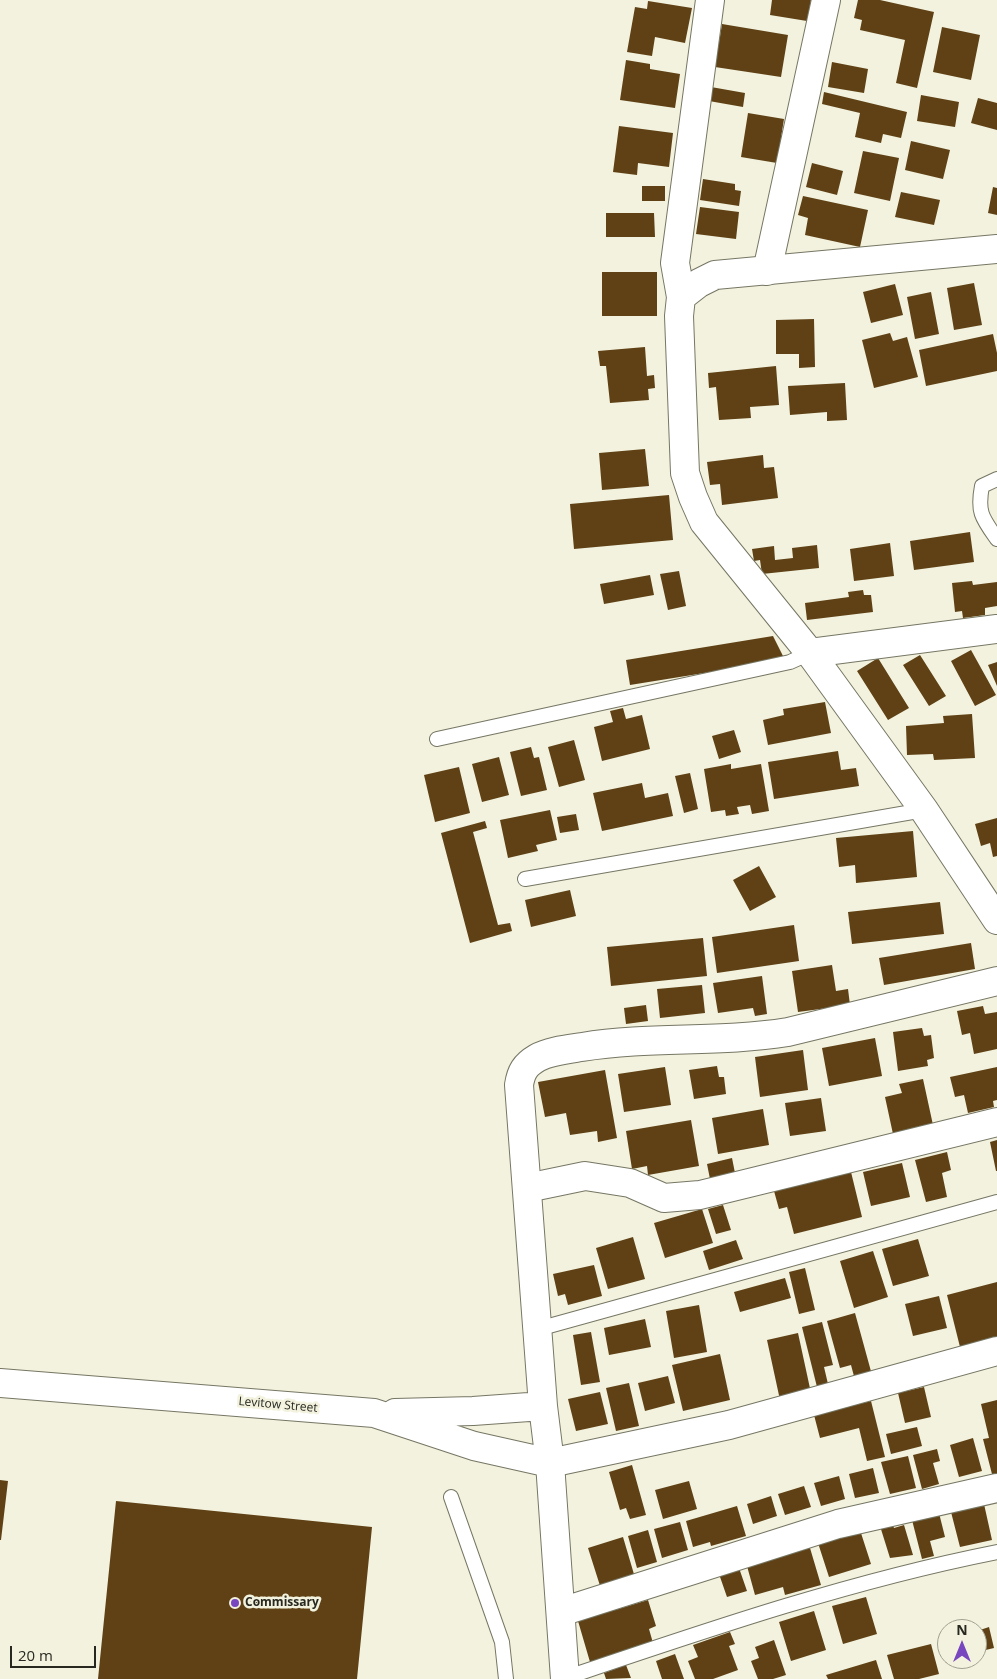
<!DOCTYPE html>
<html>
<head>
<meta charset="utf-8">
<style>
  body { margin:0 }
  #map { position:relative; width:997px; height:1679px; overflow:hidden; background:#f2f2de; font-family:"Open Sans",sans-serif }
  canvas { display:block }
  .north { position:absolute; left:937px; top:1619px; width:50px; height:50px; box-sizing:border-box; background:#f2f2de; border:1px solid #a1a192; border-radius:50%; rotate:0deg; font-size:14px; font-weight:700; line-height:20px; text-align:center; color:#282821 }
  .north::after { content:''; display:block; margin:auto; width:18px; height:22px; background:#7846be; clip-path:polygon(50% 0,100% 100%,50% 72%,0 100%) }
  .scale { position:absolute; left:10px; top:1646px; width:86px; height:22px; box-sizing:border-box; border:2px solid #282821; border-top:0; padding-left:6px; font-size:15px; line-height:18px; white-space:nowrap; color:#282821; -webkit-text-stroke:4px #f2f2de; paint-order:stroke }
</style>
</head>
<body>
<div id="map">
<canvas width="997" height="1679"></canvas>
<div class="north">N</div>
<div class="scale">20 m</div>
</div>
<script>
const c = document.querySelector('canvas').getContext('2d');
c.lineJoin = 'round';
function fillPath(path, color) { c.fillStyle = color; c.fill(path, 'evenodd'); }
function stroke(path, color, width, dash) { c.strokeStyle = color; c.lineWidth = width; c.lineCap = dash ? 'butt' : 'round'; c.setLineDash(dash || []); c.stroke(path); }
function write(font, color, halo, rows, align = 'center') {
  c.font = font + ' "Open Sans",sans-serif'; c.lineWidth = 5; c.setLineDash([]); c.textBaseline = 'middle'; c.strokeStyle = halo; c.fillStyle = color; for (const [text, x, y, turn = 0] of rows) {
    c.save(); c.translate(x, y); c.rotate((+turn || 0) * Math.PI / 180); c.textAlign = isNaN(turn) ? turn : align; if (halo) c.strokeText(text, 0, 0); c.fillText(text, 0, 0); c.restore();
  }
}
const building = new Path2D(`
  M772,0h39l-4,21 -37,-6z
  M858,0h22l54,12 -17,76 -21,-5 9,-43 -45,-10 2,-10 -8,-2z
  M648,1l44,7 -7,35 -30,-6 -3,19 -25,-4 8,-45 12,2z
  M722,24l66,11 -7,42 -66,-10z
  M942,27l38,8 -9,45 -38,-8z
  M626,60l24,4v5l30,5 -5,34 -55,-8z
  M832,62l36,7 -4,24 -36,-6z
  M711,87l34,6 -2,14 -34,-6z
  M824,92l83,20 -6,26 -18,-4 -2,9 -26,-6 5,-24 -38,-9z
  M921,95l38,7 -4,25 -38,-6z
  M978,98l19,5v27l-26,-7z
  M748,113l36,6 -7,44 -36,-6z
  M619,126l54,7 -4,34 -31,-4 -1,12 -24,-3z
  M911,141l39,9 -7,29 -38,-9z
  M863,151l36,7 -9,43 -36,-8z
  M812,163l31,8 -6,24 -31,-8z
  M703,179l32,5v6l6,1 -2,15 -39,-6z
  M642,186h23v15h-23z
  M993,187l4,1v27l-9,-2z
  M901,192l39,8 -6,25 -39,-8z
  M803,196l65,14 -8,37 -55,-12 3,-17 -10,-3z
  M700,207l39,5 -3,27 -40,-5z
  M606,213h48l1,24h-49z
  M602,272h55v44h-55z
  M974,283l8,42 -28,5 -7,-42z
  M895,284l8,31 -32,8 -8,-31z
  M931,292l8,42 -24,5 -8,-42z
  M814,319l1,48 -16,1v-14h-23v-34z
  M890,333l3,8 14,-4 11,40 -44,11 -12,-48z
  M993,334l4,19v18l-71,15 -7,-36z
  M645,347l2,29 7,-1 1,13 -7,1 1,11 -39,3 -4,-37h-6l-2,-15z
  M776,366l3,39 -29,2 1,11 -32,2 -3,-33 -7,1 -1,-15z
  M845,383l2,37 -20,1v-9l-37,3 -2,-29z
  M645,449l4,37 -47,4 -3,-37z
  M763,455l1,13 10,-1 4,31 -56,7 -2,-21 -10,1 -3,-23z
  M669,495l4,45 -99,9 -4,-45z
  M970,532l4,30 -60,8 -4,-29z
  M890,543l4,33 -40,5 -4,-32z
  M817,545l2,23 -57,6 -2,-14 -6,1 -2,-12 22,-3 1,14 18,-2 -1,-10z
  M679,571l7,35 -18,4 -8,-36z
  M650,575l4,20 -50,9 -4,-20z
  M972,581l1,4 24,-3v24l-12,2v7l-22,3 -1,-7 -7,1 -3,-29z
  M863,590l1,5h7l2,17 -66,8 -2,-17 44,-6 -1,-5z
  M773,636l12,24 -155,25 -4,-25z
  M971,650l25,45 -21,11 -24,-45z
  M920,655l26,41 -17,10 -26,-41z
  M878,658l31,50 -21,12 -31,-49z
  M997,662v24l-9,-21z
  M825,702l6,31 -63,12 -5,-25 21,-5 -1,-6z
  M623,708l3,11 16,-4 8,34 -48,12 -8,-34 19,-5 -3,-11z
  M972,714l3,44 -41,2 -1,-6 -26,1 -1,-29 38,-3 -1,-7z
  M734,730l7,22 -22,7 -7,-23z
  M574,740l11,40 -26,7 -11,-40z
  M531,747l3,11 5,-1 8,33 -26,6 -11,-44z
  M838,751l3,19 15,-2 3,18 -85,13 -6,-37z
  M499,757l10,38 -27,7 -10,-38z
  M731,764v5l30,-5 8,47 -17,3 -2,-9 -13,2 2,7 -13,2 -1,-6 -14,2 -7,-43z
  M459,767l11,46 -35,9 -11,-47z
  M690,773l8,36 -14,4 -9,-37z
  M642,783l3,15 23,-5 5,23 -71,15 -9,-38z
  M550,810l7,30 -21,5 2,6 -30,7 -8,-38z
  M576,814l3,16 -19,3 -3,-16z
  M997,818v38l-4,1 -3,-14 -9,3 -6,-22z
  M485,821l2,7 -14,4 25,93 12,-2 2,8 -42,12 -29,-110z
  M913,831l4,46 -61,6 -1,-18 -16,2 -3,-29z
  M759,866l17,31 -26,14 -17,-31z
  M570,890l6,26 -45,11 -6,-27z
  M940,902l4,32 -92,10 -4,-32z
  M794,925l5,36 -82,12 -5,-36z
  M703,938l4,38 -96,10 -4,-39z
  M971,943l4,26 -91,16 -5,-27z
  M832,965l4,26 12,-2 2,16 -52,7 -6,-41z
  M762,976l5,38 -12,2 -2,-8 -35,5 -5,-30z
  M702,985l3,28 -45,5 -3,-29z
  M646,1005l2,16 -22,3 -2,-16z
  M983,1006l2,8 12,-2v37l-23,5 -4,-21 -8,2 -5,-24z
  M922,1028l2,8 7,-1 3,23 -7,2 1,6 -30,5 -5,-39z
  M875,1038l7,38 -53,10 -7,-38z
  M803,1050l5,40 -48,7 -5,-40z
  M717,1066l2,11h5l2,17 -32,5 -5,-29z
  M665,1067l6,38 -47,7 -6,-38z
  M997,1067v33l-4,1 1,6 -26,6 -4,-18 -9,2 -5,-20z
  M605,1070l12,68 -19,4 -1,-11 -27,4 -4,-22 -21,4 -7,-35z
  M923,1079l10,46 -40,9 -8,-37 17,-4 -3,-9z
  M821,1098l5,33 -36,5 -5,-33z
  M763,1109l6,36 -51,9 -6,-36z
  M691,1120l8,46 -51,9 -1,-9 -15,3 -6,-38z
  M997,1140v31h-1l-6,-29z
  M947,1152l4,18 -9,3 5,24 -21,5 -11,-42z
  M732,1158l4,20 -25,6 -4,-20z
  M902,1163l8,34 -39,9 -8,-34z
  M851,1172l11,45 -68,17 -7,-27 -8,2 -5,-18z
  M723,1205l8,25 -15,4 -8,-25z
  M702,1209l11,34 -48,15 -11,-35z
  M633,1237l12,42 -37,10 -12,-41z
  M918,1239l11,37 -36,10 -11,-37z
  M736,1240l7,19 -34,11 -6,-19z
  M873,1251l15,46 -34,11 -14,-47z
  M594,1265l8,31 -34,9 -3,-11 -7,2 -5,-22z
  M805,1268l10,42 -16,4 -10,-42z
  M785,1278l6,20 -51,14 -6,-20z
  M997,1282v56l-37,9 -13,-52z
  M939,1296l8,32 -34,8 -8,-32z
  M699,1305l8,47 -33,6 -8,-47z
  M855,1313l17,62 -17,5 -4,-15 -11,3 -13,-47z
  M645,1319l6,28 -42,8 -5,-27z
  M822,1322l11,43 -9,2 4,17 -11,3 -15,-60z
  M591,1332l9,50 -19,3 -8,-50z
  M798,1333l13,60 -31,7 -13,-60z
  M720,1354l10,46 -47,11 -11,-46z
  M668,1376l7,27 -30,8 -7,-28z
  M629,1383l10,43 -23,5 -10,-43z
  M924,1387l7,30 -26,6 -7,-30z
  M600,1392l8,32 -32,7 -8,-32z
  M997,1400v77l-4,1 -10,-39 6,-1 -8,-34z
  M871,1401l14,56 -18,4 -8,-33 -39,10 -6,-23z
  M917,1427l5,19 -31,8 -5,-20z
  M973,1438l9,33 -23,6 -9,-32z
  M937,1449l3,12 -7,2 6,21 -17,5 -9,-34z
  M908,1456l8,32 -26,6 -9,-32z
  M632,1465l14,50 -16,4 -4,-11 -6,2 -11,-38z
  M873,1468l6,25 -24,5 -6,-24z
  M839,1476l6,23 -24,7 -7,-23z
  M0,1480l8,1 -7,59h-1z
  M689,1481l8,28 -34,10 -8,-29z
  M804,1486l7,21 -26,8 -7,-21z
  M771,1496l6,20 -24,8 -6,-20z
  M116,1501l256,26 -15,152h-259z
  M984,1504l8,36 -32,7 -9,-35z
  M737,1506l9,30 -35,10 -1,-4 -17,5 -7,-26z
  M939,1513l6,24 -15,4 4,15 -12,3 -10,-39z
  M680,1522l8,28 -26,8 -8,-29z
  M892,1523l2,5 10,-3 9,30 -23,3 -10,-32z
  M648,1530l9,32 -20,6 -9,-32z
  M860,1530l11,34 -42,13 -11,-34z
  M623,1537l13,44 -34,11 -14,-44z
  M810,1548l11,37 -36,10 -2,-8 -28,8 -8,-29z
  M739,1568l8,23 -20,6 -8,-23z
  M866,1597l11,37 -34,10 -11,-38z
  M648,1600l8,26 -7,3 4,14 -63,19 -12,-41z
  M814,1611l12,39 -35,11 -12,-39z
  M989,1627l5,21 -17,4v-21z
  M730,1632l5,12 -6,2 9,24 -25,9h-18l-7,-18 10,-4 -5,-12z
  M947,1632v31h-1l-7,-29z
  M774,1640l12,35 -13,4h-15l-7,-18 8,-3 -4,-11z
  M931,1644l8,30 -20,5h-25l-7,-24z
  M675,1654l9,25h-22l-6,-18z
  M876,1660l6,19h-54l-2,-4z
  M626,1665l5,13 -25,1 -2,-6z`);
const lane = new Path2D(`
  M997,479l-15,7c-5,26 0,32 15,53
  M437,739l353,-77 20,-9
  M525,879l399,-69
  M538,1329l459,-127
  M451,1497l51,145 4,37
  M565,1678c142,-48 285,-97 432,-126`);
const street = new Path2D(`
  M767,271l59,-271
  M810,653l187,-24
  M527,1188l58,-12 45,7 34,15 36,-3 297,-73
  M550,1463l179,-38 268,-74
  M561,1612l277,-88 159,-36`);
const secondary = new Path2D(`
  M997,249l-282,26 -16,8 -18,14 -2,19 6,157 8,24 11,25 106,131 114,157 73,110
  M681,297l-6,-34 35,-263
  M0,1383l374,30 100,33 76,17
  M395,1413l78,-2 70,-5
  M565,1679l-15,-216 -7,-57 -24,-321c2,-13 6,-20 18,-27 12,-7 32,-9 45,-11 68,-11 138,-4 206,-15l209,-51`);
const markers = [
  [235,1603,5,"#7846be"]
];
const streetNames = [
  ["Levitow Street",278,1405,5]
];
const poiNames = [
  ["Commissary",245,1603]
];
fillPath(building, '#5f4115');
stroke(lane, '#767664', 16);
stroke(street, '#767664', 30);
stroke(secondary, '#767664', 30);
stroke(lane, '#fff', 14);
stroke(street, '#fff', 28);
stroke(secondary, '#fff', 28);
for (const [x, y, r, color] of markers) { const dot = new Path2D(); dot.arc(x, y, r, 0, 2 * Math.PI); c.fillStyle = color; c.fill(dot); stroke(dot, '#f2f2de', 2); }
write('12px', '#282821', '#f2f2de', streetNames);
write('bold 12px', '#282821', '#f2f2de', poiNames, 'left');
</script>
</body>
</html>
